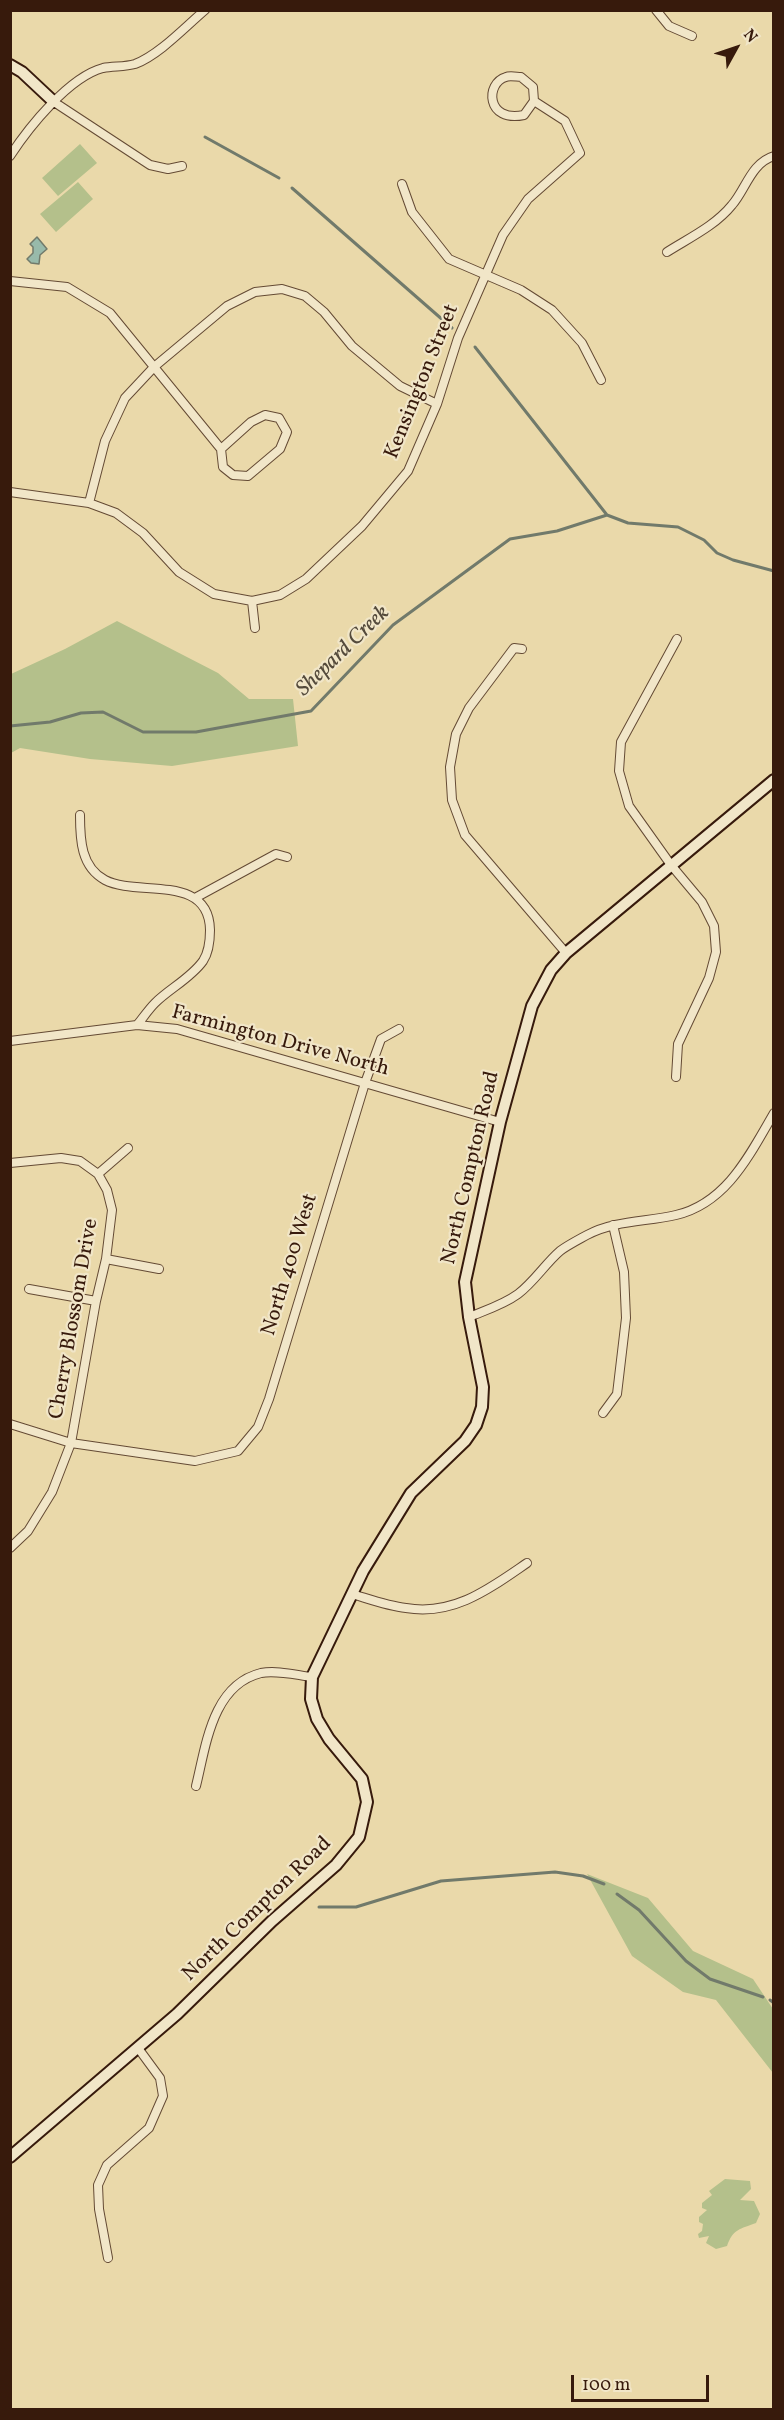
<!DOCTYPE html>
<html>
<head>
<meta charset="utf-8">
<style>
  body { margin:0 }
  #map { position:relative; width:784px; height:2420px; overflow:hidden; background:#ead9aa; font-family:Vollkorn,serif }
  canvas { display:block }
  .frame { position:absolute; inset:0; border:12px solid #371a0c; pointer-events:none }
  .north { position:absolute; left:706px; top:18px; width:60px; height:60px; -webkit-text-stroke:4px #f1e6c8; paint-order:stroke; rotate:50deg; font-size:16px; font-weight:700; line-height:24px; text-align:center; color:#371a0c }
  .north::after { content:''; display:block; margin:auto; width:21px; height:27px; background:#371a0c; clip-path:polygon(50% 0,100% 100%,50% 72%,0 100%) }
  .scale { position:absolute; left:571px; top:2375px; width:138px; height:27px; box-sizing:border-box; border:3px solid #371a0c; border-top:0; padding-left:8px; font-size:18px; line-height:21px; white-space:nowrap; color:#371a0c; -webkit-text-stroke:4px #f1e6c8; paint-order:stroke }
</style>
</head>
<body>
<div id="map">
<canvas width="784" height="2420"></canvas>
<div class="frame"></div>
<div class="north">N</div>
<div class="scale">100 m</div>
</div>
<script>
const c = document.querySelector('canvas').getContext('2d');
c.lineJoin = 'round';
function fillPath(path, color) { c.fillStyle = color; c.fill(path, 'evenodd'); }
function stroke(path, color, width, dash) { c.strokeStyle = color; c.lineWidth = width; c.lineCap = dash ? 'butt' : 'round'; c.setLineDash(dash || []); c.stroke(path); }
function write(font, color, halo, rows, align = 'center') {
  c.font = font + ' Vollkorn,serif'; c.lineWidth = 4.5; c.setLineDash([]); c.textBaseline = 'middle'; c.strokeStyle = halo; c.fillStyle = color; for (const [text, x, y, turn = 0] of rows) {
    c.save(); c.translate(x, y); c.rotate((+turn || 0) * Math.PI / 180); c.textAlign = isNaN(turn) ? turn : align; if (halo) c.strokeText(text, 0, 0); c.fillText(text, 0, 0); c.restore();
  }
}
const green = new Path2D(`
  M80,144l17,19 -39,33 -16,-18z
  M78,182l15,17 -37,33 -16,-18z
  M117,621l101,52 31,26h44l5,47 -126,20 -82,-7 -70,-11 -9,5v-79l54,-25z
  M587,1874l61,24 45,53 60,28 20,30v64l-57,-73 -33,-8 -51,-36z
  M725,2179l25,2 1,8 -11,11 14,1 6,13 -4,9c-16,6 -23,6 -29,23l-11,3 -10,-6 3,-7 -10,2 -1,-4 4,-3 1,-7 -4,-2v-5l8,-7 -5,-2v-5l10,-8 -3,-4z`);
const water = new Path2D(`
  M37,237l10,12 -7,6 -1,9 -8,-1 -4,-4 6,-6v-6l-3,-3z`);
const stream = new Path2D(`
  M205,137l74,41
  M292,188l160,140
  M475,347l132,168 21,8 50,4 26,13 13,13 16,7 41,11
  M10,726l40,-4 31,-9 22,-1 40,20h53l115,-21 82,-86 117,-86 47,-8 50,-16
  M617,1894l22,16 47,51 24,18 53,18
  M319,1907h37l85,-26 114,-9 28,4 21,8
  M770,2000l4,3`);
const street = new Path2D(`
  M656,10l13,16 23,10
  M54,102l96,63 18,4 14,-3
  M10,156c19,-29 59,-79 93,-88 10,-2 22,-1 32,-4 24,-9 50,-37 70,-54
  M402,184l10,28 37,47 72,31 31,20 30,33 19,37
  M667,252c22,-14 48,-26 65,-47 14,-16 19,-42 42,-49
  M10,281l57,6 43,26 111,136 2,18 10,8 15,1 32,-27 7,-17 -8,-14 -14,-3 -14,7 -30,27
  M10,492l79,11 27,10 27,20 36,39 35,22 38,7 28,-6 26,-16 56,-53 46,-55 29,-67 21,-66 45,-103 25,-36 52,-46 -15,-32 -31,-20 -10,14c-38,8 -39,-32 -18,-38 4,-2 11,0 15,0l12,10 1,14
  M89,503l16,-62 20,-43 29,-31 73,-61 28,-14 27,-3 23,7 19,16 28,34 48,40 37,18
  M252,601l3,27
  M522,649l-8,-1 -45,60 -13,26 -6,33 2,33 13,35 101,118
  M80,815c0,25 1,52 25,65 32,17 104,-7 105,50 0,9 -1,22 -7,31 -12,17 -34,28 -48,42 -7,7 -12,15 -18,22
  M195,898l81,-44 11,3
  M10,1041l127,-16 40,4 323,93
  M676,1077l2,-33 31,-66 7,-26 -2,-26 -12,-24 -31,-37 -42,-59 -10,-35 2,-29 56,-103
  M10,1163l51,-5 19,3 18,13 9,16 5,20 -6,49 -10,42 -25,142 -19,49 -24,39 -18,17
  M98,1174l30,-26
  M106,1259l53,10
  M29,1289l67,12
  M469,1317c17,-7 34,-12 49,-23 16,-12 27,-30 42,-43 8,-6 18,-11 27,-16 28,-15 60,-13 89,-20 51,-12 74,-61 98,-102
  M603,1413l14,-19 9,-76 -2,-46 -11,-47
  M10,1424l61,19 124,18 43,-10 20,-24 11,-28 96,-316 16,-44 18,-10
  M352,1594c17,5 36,12 54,14 48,8 83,-19 121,-45
  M196,1786c10,-40 16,-101 65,-113 16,-3 35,2 51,4
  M108,2258l-9,-49 -1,-24 9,-20 42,-37 14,-32 -3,-18 -22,-30`);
const secondary = new Path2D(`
  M10,65l12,7 32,30
  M10,2157l167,-143 95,-93 64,-56 23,-28 8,-35 -5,-23 -33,-40 -12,-20 -6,-20 1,-22 51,-106 48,-78 54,-52 11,-16 6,-18 1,-20 -14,-70 -4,-35 35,-160 32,-116 19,-36 15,-17 208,-173`);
const streetNames = [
  ["Kensington Street",423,382,-68],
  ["Farmington Drive North",280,1042,15],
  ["North Compton Road",472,1168,-77],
  ["North 400 West",291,1265,-73],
  ["Cherry Blossom Drive",75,1319,-80],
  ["North Compton Road",258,1910,-44]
];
const waterNames = [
  ["Shepard Creek",344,652,-44]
];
fillPath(green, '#b4c08b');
fillPath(water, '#98baaa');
stroke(water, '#717a6b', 1.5);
stroke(stream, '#717a6b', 3);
stroke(street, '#644a34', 10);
stroke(secondary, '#371a0c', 14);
stroke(street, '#f1e6c8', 8);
stroke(secondary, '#f1e6c8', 10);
write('21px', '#371a0c', '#f1e6c8', streetNames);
write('italic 22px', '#544a3b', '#f1e6c8', waterNames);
</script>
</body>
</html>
